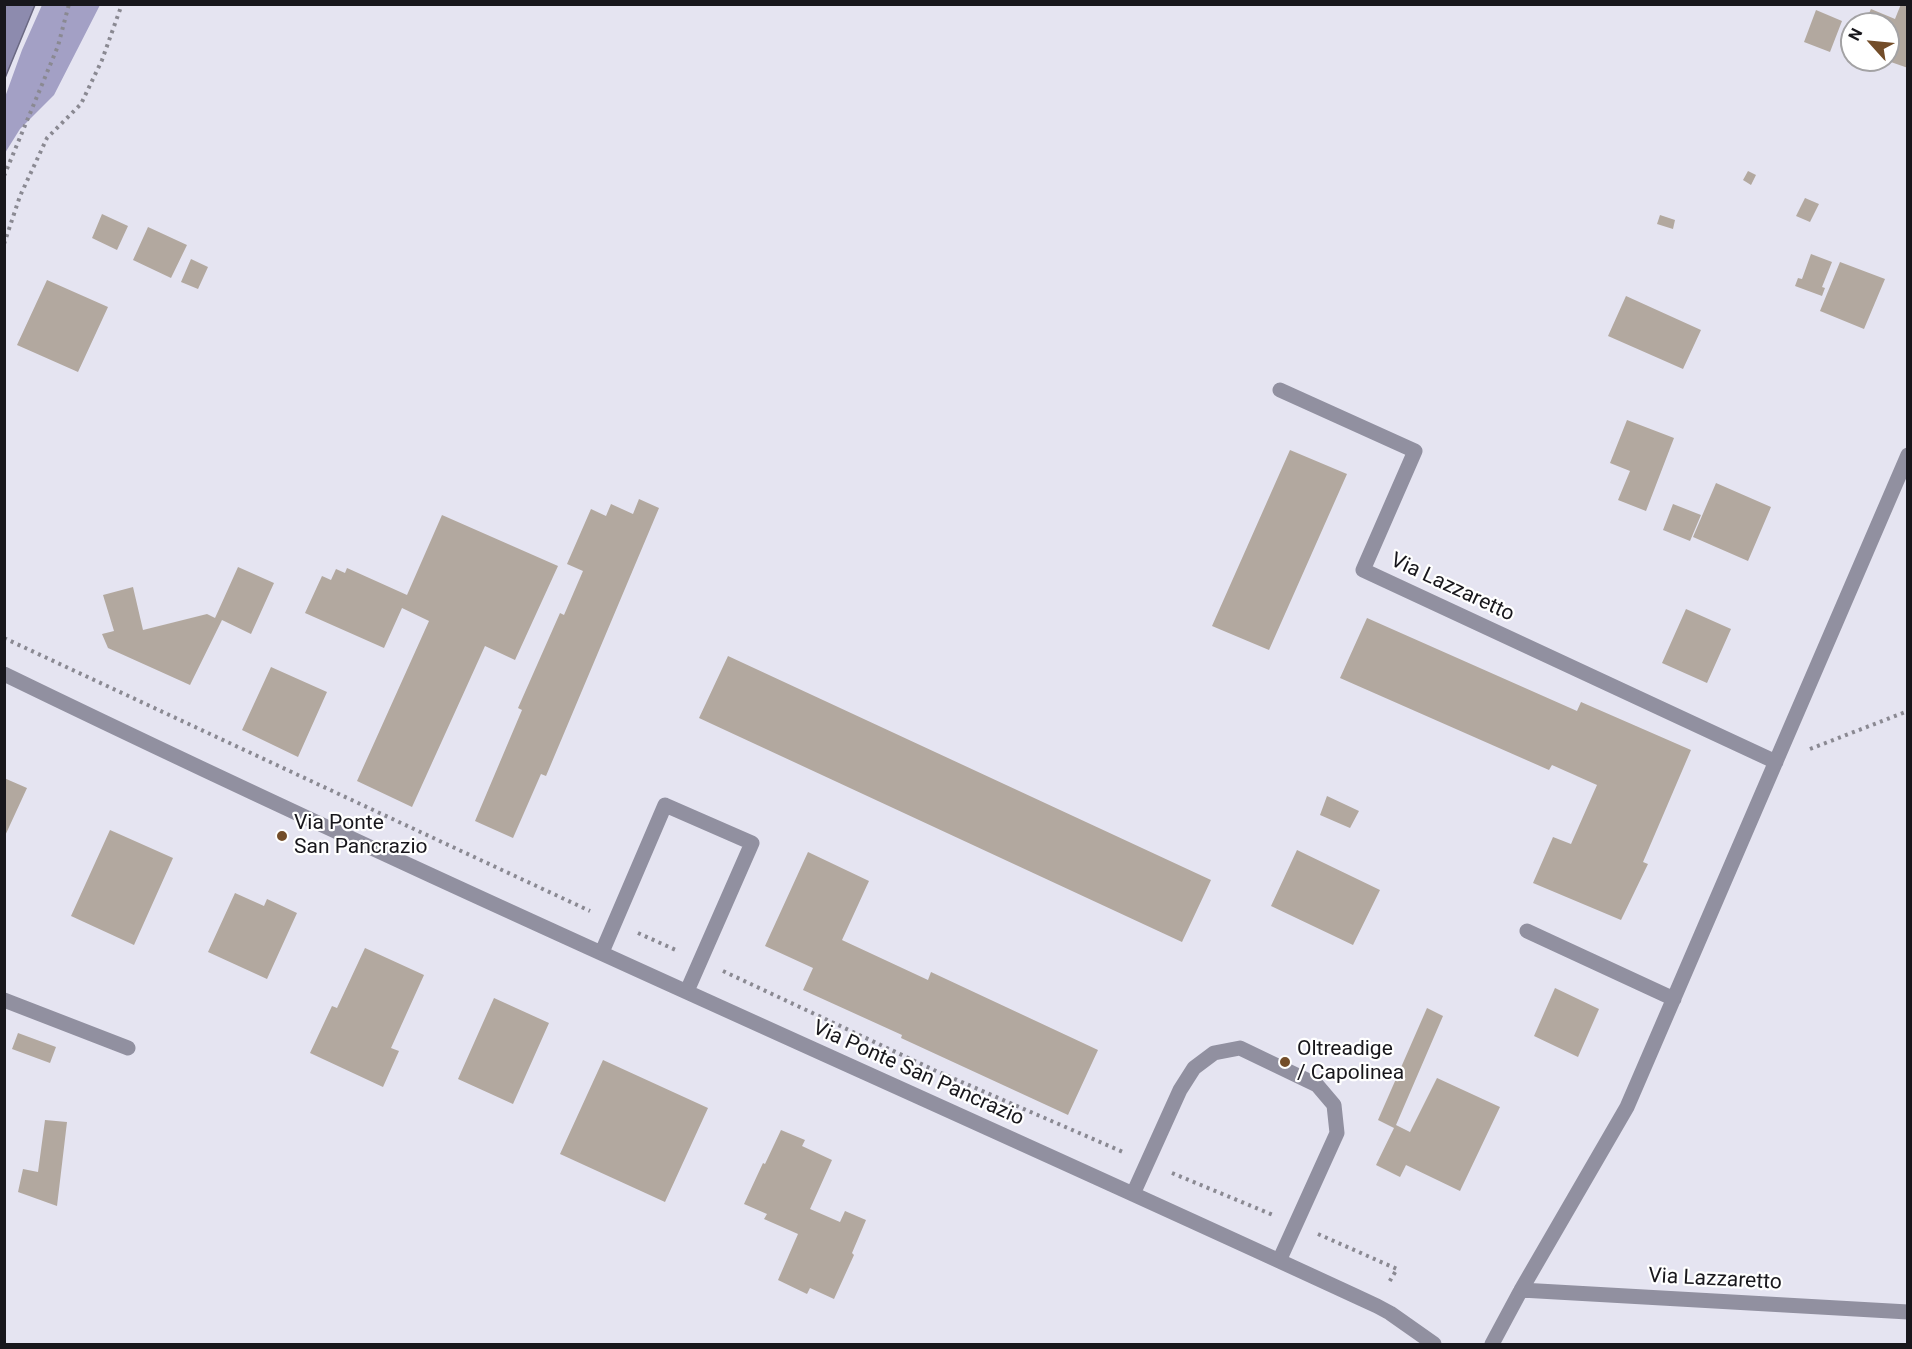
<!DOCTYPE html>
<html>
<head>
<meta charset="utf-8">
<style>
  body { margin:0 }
  #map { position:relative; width:1912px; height:1349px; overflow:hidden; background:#e5e4f1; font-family:Roboto,sans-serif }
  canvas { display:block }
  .frame { position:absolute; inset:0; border:6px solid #18171c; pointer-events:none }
  .north { position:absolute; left:1840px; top:12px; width:60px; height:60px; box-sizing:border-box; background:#fff; border:2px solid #a3a2a4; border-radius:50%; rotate:297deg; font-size:16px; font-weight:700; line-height:24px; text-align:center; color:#18171c }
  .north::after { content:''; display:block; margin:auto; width:21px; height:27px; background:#734d29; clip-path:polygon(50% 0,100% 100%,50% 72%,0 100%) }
</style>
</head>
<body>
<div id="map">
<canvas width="1912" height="1349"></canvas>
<div class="frame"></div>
<div class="north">N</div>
</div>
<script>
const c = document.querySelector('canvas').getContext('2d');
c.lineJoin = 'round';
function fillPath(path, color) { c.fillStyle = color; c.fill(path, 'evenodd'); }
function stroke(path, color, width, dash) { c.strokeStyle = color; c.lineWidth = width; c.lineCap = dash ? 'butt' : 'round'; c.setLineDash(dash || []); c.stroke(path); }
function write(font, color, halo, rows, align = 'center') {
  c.font = font + ' Roboto,sans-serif'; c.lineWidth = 4.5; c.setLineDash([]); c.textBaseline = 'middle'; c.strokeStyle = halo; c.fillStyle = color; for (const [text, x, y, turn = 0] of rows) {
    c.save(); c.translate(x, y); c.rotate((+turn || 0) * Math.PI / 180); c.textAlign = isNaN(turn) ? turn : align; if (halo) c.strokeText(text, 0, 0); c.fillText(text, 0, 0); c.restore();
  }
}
const forest = new Path2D(`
  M42,5h58l-46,90 -34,34 -15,24v-56l17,-47z`);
const water = new Path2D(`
  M5,4l30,1 -30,73 -1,-73z`);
const building = new Path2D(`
  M1901,4h7v64l-20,-7v-37h-24l7,-15 24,10z
  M1816,10l26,11 -12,31 -26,-10z
  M1748,171l8,4 -5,10 -8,-5z
  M1805,198l14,6 -9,18 -14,-6z
  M102,214l26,12 -11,24 -25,-12z
  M1660,215l15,5 -2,9 -16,-5z
  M148,227l39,18 -16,33 -38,-18z
  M1811,254l21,8 -10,25 3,1 -3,8 -27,-10 3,-8 4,1z
  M191,259l17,8 -10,22 -17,-7z
  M1840,262l45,17 -21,50 -44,-18z
  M47,280l61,27 -30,65 -61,-27z
  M1626,296l75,34 -18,39 -75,-33z
  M1627,420l47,18 -28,73 -28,-11 12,-29 -20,-8z
  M1290,450l57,24 -78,176 -57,-24z
  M1716,483l55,24 -23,54 -55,-24z
  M639,499l20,9 -113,268 -5,-2 -28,64 -38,-17 47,-111 -4,-2 42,-95 4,2 19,-44 -16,-7 24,-55 15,7 5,-12 22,10z
  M1673,504l28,11 -11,26 -27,-11z
  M442,515l116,51 -43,94 -30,-14 -73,161 -55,-26 72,-160 -27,-13 -18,40 -79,-35 17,-37 9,4 5,-11 9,4 2,-5 60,27z
  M238,567l36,16 -23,51 -29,-14 -32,65 -82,-37 -6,-14 12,-3 -11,-36 30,-8 10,43 64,-16 8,4z
  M1686,609l45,20 -24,54 -45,-20z
  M1367,618l210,93 4,-9 110,48 -48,112 5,2 -27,56 -88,-37 20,-46 18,7 26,-59 -45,-20 -3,5 -209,-92z
  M728,656l483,224 -29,62 -483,-224z
  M271,667l56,25 -29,65 -56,-27z
  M4,778l23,10 -23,50z
  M1327,796l32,15 -9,17 -30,-13z
  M110,830l63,28 -39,87 -63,-29z
  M1297,850l83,40 -27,55 -82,-39z
  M808,852l61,29 -27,59 86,40 3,-8 167,78 -30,65 -167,-77 1,-3 -99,-45 10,-22 -48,-22z
  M235,893l29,13 3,-7 30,14 -30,66 -59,-27z
  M365,948l59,27 -33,73 8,3 -16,36 -73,-34 22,-47 5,2z
  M1555,988l44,21 -21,48 -44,-21z
  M494,998l55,25 -36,81 -55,-25z
  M1427,1008l16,8 -47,109 14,7 27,-54 63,29 -40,84 -54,-26 -6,12 -24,-12 18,-37 -16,-8z
  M18,1033l38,14 -6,16 -38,-14z
  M603,1060l105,48 -43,94 -105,-48z
  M45,1120l22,2 -10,84 -39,-14 5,-23 15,3z
  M781,1130l24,10 -3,6 30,14 -22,49 30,13 5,-11 21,9 -14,33 2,2 -20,44 -24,-11 -3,6 -29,-14 20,-46 -34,-15 3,-5 -23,-10 19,-41 2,1z`);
const path = new Path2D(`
  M4,176l54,-130 11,-42
  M4,244l16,-48 27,-58 34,-34 21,-44 20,-56
  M4,638l586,273
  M1810,749l98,-38
  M638,933l40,18
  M723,971l211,99 189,82
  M1172,1173l101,42
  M1318,1234l79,35 -9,15`);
const minor = new Path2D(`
  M1280,390l135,61 -52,119 413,192
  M4,674c453,220 916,420 1373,632l13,7 44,31
  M1527,931l147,68
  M602,952l63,-147 87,38 -65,148
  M4,1000l124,48
  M1133,1194l47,-104 14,-22 20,-15 26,-5 77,37 17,20 3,28 -58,128
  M1521,1290l387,22
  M1492,1344l29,-54 106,-183 281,-652`);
const markers = [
  [282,836,6,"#734d29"],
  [1285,1062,6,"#734d29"]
];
const streetNames = [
  ["Via Lazzaretto",1452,588,25],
  ["Via Ponte San Pancrazio",918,1074,24],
  ["Via Lazzaretto",1715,1280,3]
];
const poiNames = [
  ["Via Ponte",294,824],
  ["San Pancrazio",294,848],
  ["Oltreadige",1297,1050],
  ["/ Capolinea",1297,1074]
];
fillPath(forest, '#a3a0c5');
fillPath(water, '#8d8bae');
stroke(water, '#6a6882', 1.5);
fillPath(building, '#b2a89f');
stroke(path, '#8a8992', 4, [3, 4.5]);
stroke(minor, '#9190a0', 15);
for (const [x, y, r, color] of markers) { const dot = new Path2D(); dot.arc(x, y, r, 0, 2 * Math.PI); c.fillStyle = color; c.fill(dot); stroke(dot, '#fff', 2); }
write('21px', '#18171c', '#fff', streetNames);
write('21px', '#18171c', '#fff', poiNames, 'left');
</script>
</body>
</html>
